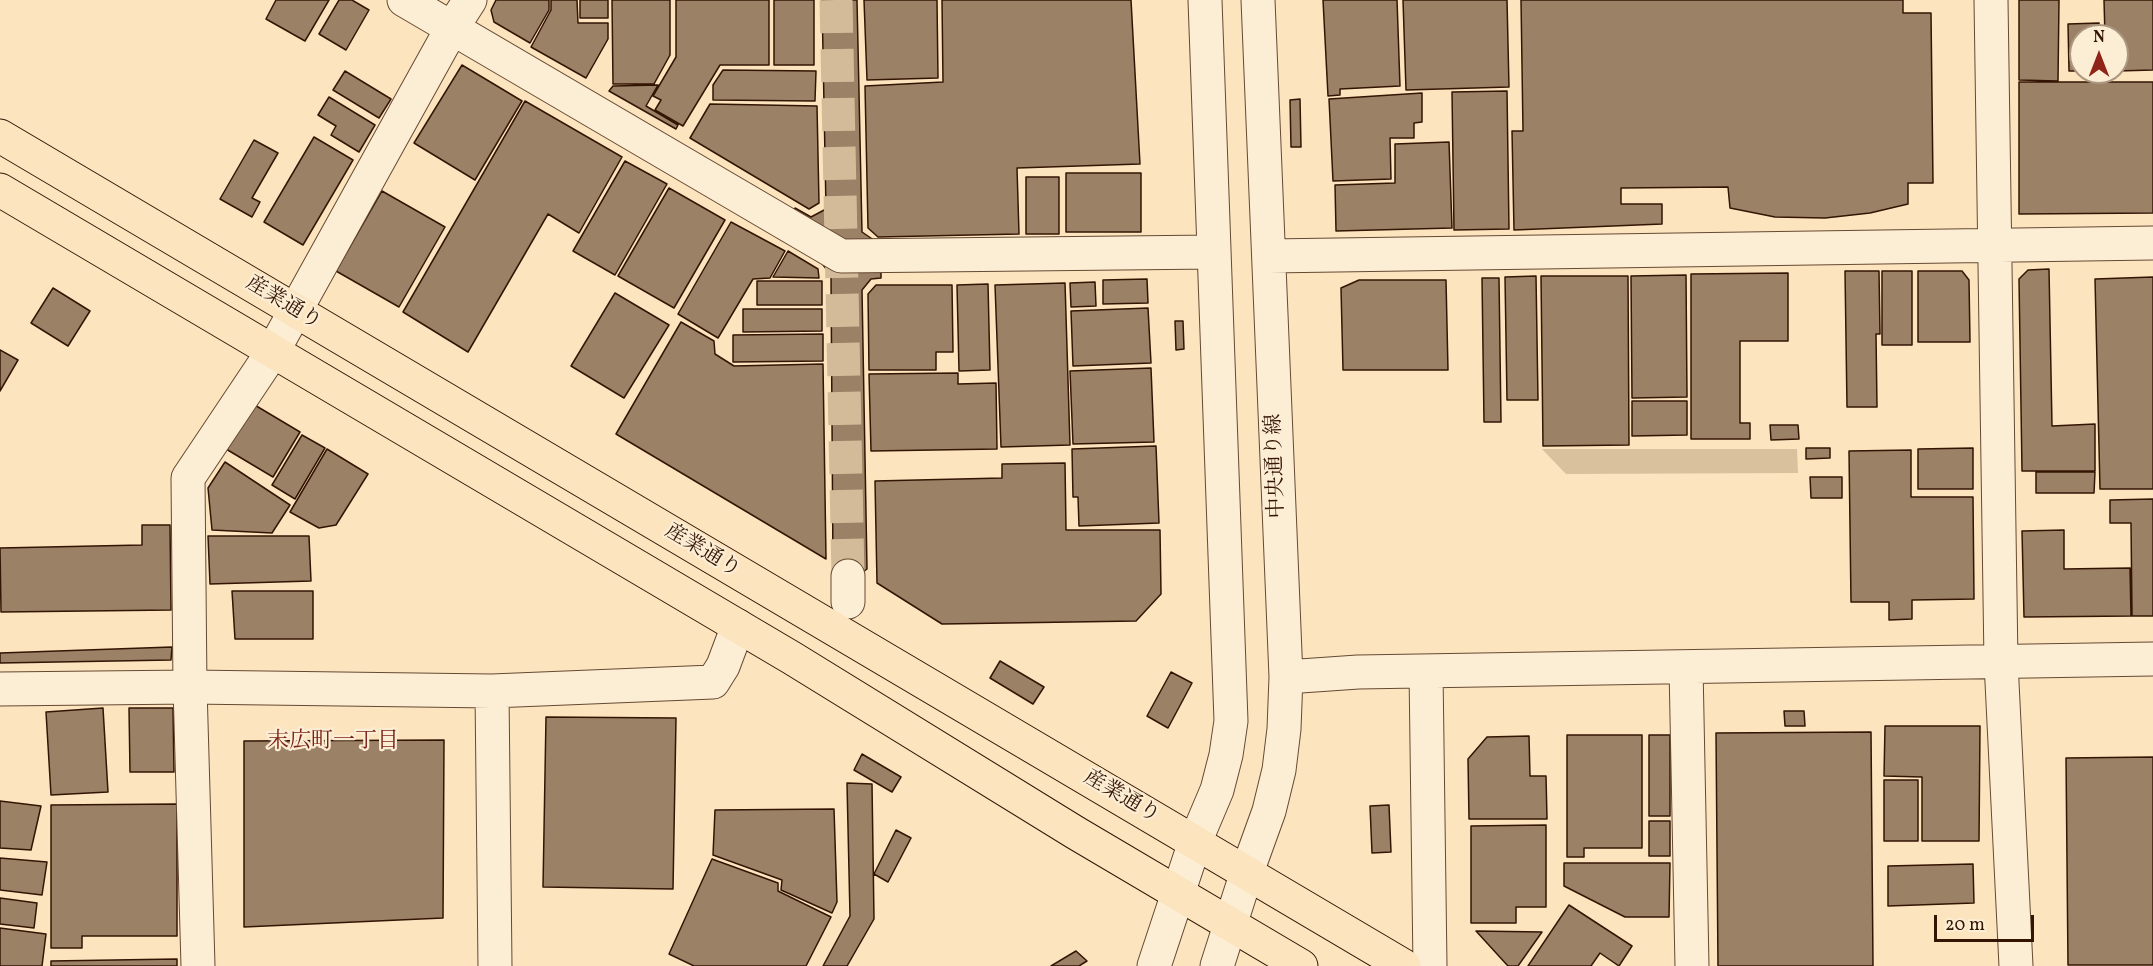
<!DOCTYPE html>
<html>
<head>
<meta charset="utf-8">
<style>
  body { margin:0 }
  #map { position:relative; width:2153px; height:966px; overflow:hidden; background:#fbe4be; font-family:Vollkorn,serif }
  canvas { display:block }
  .north { position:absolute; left:2069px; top:24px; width:60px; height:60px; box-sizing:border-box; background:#fcedd5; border:2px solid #ac9781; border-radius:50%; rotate:0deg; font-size:16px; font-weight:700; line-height:24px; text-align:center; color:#341504 }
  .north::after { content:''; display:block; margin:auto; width:21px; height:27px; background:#8f2418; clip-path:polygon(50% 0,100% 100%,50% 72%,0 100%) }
  .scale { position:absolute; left:1934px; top:915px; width:100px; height:27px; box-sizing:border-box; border:3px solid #341504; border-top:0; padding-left:8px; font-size:18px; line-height:21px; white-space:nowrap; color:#341504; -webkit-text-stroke:4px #fcedd5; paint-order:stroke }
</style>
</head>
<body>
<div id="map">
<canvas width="2153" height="966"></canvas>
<div class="north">N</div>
<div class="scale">20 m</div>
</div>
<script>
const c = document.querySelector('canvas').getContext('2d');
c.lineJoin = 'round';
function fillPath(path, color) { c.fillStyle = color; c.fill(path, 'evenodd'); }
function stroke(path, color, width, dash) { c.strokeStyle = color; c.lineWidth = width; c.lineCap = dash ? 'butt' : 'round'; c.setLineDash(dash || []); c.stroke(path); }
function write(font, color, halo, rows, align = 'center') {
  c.font = font + ' Vollkorn,"Noto Serif JP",serif'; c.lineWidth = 4.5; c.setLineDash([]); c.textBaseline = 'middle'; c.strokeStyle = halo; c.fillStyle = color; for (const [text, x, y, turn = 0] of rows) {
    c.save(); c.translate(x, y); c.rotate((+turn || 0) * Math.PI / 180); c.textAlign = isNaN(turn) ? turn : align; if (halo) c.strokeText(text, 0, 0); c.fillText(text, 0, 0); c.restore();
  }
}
const green = new Path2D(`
  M1542,449h255l1,24 -232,1z`);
const building = new Path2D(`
  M276,0h53l-24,41 -39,-22z
  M339,0h13l17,10 -23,40 -27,-16z
  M496,0h53v10l-19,33 -36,-21 -3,-12z
  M551,0h26l1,23h30v16l-22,39 -55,-31 20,-37z
  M580,0h28v18h-28z
  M612,0h58v55l-16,29h-41z
  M676,0h93v65h-49l-37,61 -28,-16 6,-10 -8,-4 23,-39z
  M774,0h40v65h-40z
  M822,0h35l5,232 19,13v33l-10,1 -9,11 5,279 -4,3h-24l-6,-5 -2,-292 -11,-14 -42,-23 17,-30 16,9 15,-8z
  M864,0h73l1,78 -71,2z
  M942,0h189l9,164 -123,4 2,66 -141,3 -10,-9 -3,-142 78,-4z
  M1323,0h74l3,86 -60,3v6l-12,1z
  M1403,0h104l2,87 -103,3z
  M1521,0h382v13h28l2,170h-25v21l-38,9 -45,5 -50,-1 -45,-9 -2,-21 -107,1v16h41v20l-148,6 -2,-99h11z
  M2019,0h40l-1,81 -39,-1z
  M2104,0h49v70l-36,1v-35h-12z
  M2099,23v13h-18v35h-12l-1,-47z
  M462,65l60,36 -47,79 -61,-37z
  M723,70l93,1 -1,30 -102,-1v-15z
  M345,71l46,28 -12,19 -46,-28z
  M2019,82h134v131l-134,1z
  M658,85l-12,21 32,19 -2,4 -67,-38 4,-5z
  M1507,91l2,138 -55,1 -2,-138z
  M1422,93v29l-8,1v15h-24l1,41 -58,2 -4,-82z
  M329,97l46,28 -16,27 -28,-17 5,-9 -18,-11z
  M1300,99l1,48h-10l-1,-47z
  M525,101l97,56 -43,76 -31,-19 -80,138 -65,-40z
  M710,104l107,2 2,97 -10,6 -119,-71z
  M314,137l39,23 -50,85 -39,-23z
  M254,140l24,13 -26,45 8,4 -8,15 -32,-18z
  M1449,142l3,86 -116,3 -1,-46 60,-2v-39z
  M625,161l42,23 -52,91 -42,-24z
  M1066,173h75v59h-75z
  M1026,177h33v57h-33z
  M669,188l56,32 -51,88 -56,-32z
  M382,191l63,36 -46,80 -63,-36z
  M731,222l54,29 -15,27 -17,1 -35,59 -40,-24z
  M788,251l30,18 1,9 -46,-1z
  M2049,269l3,157 43,-2v47h-73l-3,-192 9,-9z
  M1845,271h34l1,63h-4l1,73h-30z
  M1882,271h30v74h-30z
  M1918,271h44l7,9 1,62h-52z
  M1788,273v68h-48v82h10v16h-59v-165z
  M1686,275l1,122 -55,1 -1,-122z
  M1536,276l2,124h-31l-2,-123z
  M1541,276h87l1,169 -86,1z
  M2153,277v212h-53l-5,-210z
  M1482,278h17l2,144h-17z
  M1147,279l1,24 -45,1v-24z
  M1359,280h87l2,90h-105l-2,-82z
  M757,281h65v24h-65z
  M1095,282l1,24 -25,1 -1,-24z
  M1065,283l5,162 -69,2 -6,-162z
  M988,284l2,86 -31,1 -2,-86z
  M876,285h76l1,67h-17v18h-67l-1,-76z
  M53,288l37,23 -22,35 -37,-23z
  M615,293l54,32 -45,73 -53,-32z
  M1148,308l3,55 -78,3 -2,-55z
  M743,309h79v22l-79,1z
  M1175,321h8l1,28 -8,1z
  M681,322l33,19 1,13 19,12 89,-2 3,195 -210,-125z
  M823,334v27l-90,1v-27z
  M0,350l18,10 -18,31z
  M1151,368l3,74 -81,2 -3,-73z
  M958,373v11l38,-1 1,66 -126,2 -2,-77z
  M1632,401h55v34l-55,1z
  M253,404l47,28 -27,45 -47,-28z
  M1770,425h28l1,14 -28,1z
  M302,435l23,13 -30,51 -23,-14z
  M1156,446l3,77 -80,3 -1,-29h-5l-1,-48z
  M1806,448h24v10l-24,1z
  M1973,448v41h-55v-40z
  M327,449l41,25 -32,51 -17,3 -29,-16z
  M1911,450v47h62l1,102 -62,1v19l-23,1v-18h-38l-2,-151z
  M225,462l65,43 -18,28 -60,-3 -4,-42z
  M1065,463l1,67h94l1,64 -25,27 -194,3 -65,-41 -2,-102 127,-3v-14z
  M2036,472h59l-1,21h-58z
  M1810,477h32v21h-31z
  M2153,499v117h-21l-1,-93h-21v-23z
  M142,525h28l1,85 -170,2 -1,-64 142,-3z
  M2064,530v39l66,-1 1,48 -107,1 -2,-86z
  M208,536h101l2,45 -101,3z
  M232,591h81v48h-78z
  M172,647l-1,13 -171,3v-10z
  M1000,661l44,26 -11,17 -43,-26z
  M1171,672l21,11 -24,45 -21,-12z
  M103,708l5,84 -57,3 -5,-83z
  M129,708h44l1,64h-44z
  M1784,711h20l1,15h-20z
  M546,717l130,1 -3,171 -130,-2z
  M1885,726h95l-1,115h-57v-64l-38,-1z
  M1871,732l2,234h-155l-2,-233z
  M1567,735h75v113h-58v9h-17z
  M1649,735h21v81h-21z
  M1529,736l1,40h16l1,43h-78l-1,-60 19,-22z
  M444,740l-1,178 -199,9v-186z
  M862,754l39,23 -9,15 -38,-22z
  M2153,757v208h-85l-2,-207z
  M1884,780h34v61h-34z
  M847,783l25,1 2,135 -27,47h-24l27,-50z
  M0,801l41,5 -10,44 -31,-2z
  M177,804v132h-95v12h-31v-143z
  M1389,805l2,47 -19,1 -2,-47z
  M834,809l3,93 -5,11 -51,-23 1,-10 -69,-25 2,-45z
  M1649,821h21v35h-21z
  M1546,825v82h-30v16h-45v-97z
  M896,830l15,8 -23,44 -14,-8z
  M0,858l47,4 -5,33 -42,-5z
  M712,859l66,24v8l53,26 -25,49h-112l-25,-12z
  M1564,863h106l-1,54h-44l-61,-31z
  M1973,864l1,39 -86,3v-40z
  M0,898l37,5 -3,25 -34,-4z
  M1569,905l63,41 -13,20 -19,-13 -9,13h-63z
  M0,928l46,6 -4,32h-42z
  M1476,931l66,1 -24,34h-10z
  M1076,951l11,10 -8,5h-28z
  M177,959v7h-126v-5z`);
const minorTunnel = new Path2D(`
  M836,0l12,576`);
const minor = new Path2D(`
  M404,0l437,256 373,-4
  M1991,0l10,662 15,304
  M1269,256l884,-13
  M848,576v26
  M1686,667l6,299
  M1426,671l4,295
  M1286,677l72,-5 795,-13
  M0,689l190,-2 302,4 221,-9 10,-16 15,-40
  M492,691l3,275
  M198,966l-8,-279 -2,-209 85,-127 179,-323 18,-28
  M1154,966l41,-124 22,-52 9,-35 5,-34 -26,-721
  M1217,966l30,-94 22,-61 10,-41 5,-41 2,-52 -28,-677`);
const highway = new Path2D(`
  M0,136l1404,830
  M0,190l792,468 284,175 225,133`);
const streetNames = [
  ["産業通り",283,304,31],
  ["中央通り線",1277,466,-92],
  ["産業通り",702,552,31],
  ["産業通り",1121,798,30]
];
const neighbourhoodNames = [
  ["末広町一丁目",333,743]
];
fillPath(green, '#d9c19e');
fillPath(building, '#9b8165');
stroke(building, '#341504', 1.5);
stroke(minorTunnel, '#d3bb99', 33, [33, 16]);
stroke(minor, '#664932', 35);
stroke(highway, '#341504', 35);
stroke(minor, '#fcedd5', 33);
stroke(highway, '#fbe4be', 33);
write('21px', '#341504', '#fcedd5', streetNames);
write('22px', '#7a1f14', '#fcedd5', neighbourhoodNames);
</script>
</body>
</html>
